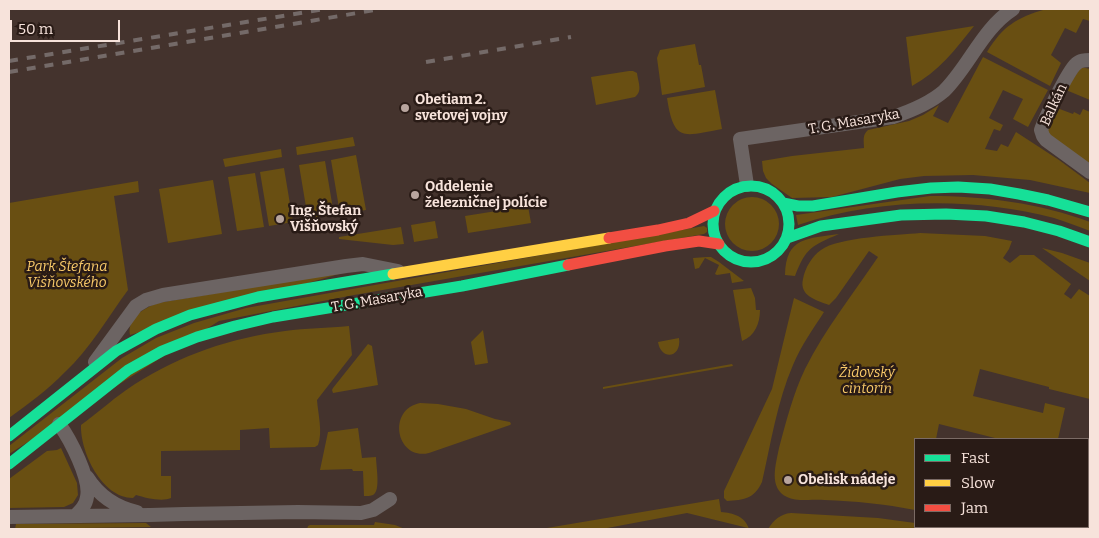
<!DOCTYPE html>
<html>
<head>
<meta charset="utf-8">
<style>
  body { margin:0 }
  #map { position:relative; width:1099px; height:538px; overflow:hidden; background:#44332d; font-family:Bitter,serif }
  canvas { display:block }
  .frame { position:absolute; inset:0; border:10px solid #f7e3db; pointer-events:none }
  .legend { position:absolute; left:914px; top:438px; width:175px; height:90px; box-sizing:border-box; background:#291b16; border:1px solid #7b6b65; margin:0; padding:6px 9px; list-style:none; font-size:15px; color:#f7e3db }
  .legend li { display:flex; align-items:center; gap:10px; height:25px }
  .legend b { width:25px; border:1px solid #7b6b65 }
  .scale { position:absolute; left:10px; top:20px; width:110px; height:22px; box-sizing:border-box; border:2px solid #f7e3db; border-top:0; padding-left:6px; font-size:15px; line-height:18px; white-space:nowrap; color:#f7e3db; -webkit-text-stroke:4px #291b16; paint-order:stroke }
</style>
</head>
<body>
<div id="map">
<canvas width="1099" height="538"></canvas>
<div class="frame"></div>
<ul class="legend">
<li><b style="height:6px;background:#16e098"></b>Fast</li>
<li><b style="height:6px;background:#ffcf43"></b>Slow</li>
<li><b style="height:6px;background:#f24e42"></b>Jam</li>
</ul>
<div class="scale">50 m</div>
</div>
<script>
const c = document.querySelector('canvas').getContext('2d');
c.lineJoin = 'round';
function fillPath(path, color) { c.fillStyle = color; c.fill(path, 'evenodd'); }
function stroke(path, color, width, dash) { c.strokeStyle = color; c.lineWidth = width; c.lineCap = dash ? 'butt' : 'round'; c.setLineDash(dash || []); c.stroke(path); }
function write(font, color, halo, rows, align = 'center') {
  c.font = font + ' Bitter,serif'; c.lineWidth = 5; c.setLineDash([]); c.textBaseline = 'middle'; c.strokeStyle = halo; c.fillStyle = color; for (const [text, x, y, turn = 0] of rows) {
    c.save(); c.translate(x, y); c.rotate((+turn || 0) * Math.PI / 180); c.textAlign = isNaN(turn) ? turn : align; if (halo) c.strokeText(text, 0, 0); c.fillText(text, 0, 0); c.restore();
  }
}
const green = new Path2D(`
  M1046,9h44v12l-7,-2 -7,14 -11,-5 -14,27 10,8 -11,23 -63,-34c16,-26 29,-34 59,-43z
  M974,26c-18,23 -36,46 -62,60l-6,-49z
  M695,44l4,21h2l4,22 -43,8 -5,-37 3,-8z
  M983,57l65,33 -20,37 -15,-8 10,-20 -20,-9 -14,28 14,7 -3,6 -6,-2 -9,20 12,2 4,-7 7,3 8,-15 43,28 31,23v10l-60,-13 -57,-5 -49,1 -24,3 -68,18 -40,1 -20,-14 -6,-6 -3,-7 -1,-10 30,-5 72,-8c0,-7 -2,-13 4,-18l41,-9 14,-6 16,-10 -6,11 15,7z
  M1081,67l9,2v31l-24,-10z
  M629,71h4l4,2c1,9 6,18 -2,24l-39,8 -5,-28z
  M715,90l7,39c-39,7 -48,14 -55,-31z
  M1057,108l16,6 1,-2 6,3 3,-6 7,3v54l-41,-29 -3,-6z
  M353,137l2,9 -58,9 -1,-8z
  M281,149l1,8 -57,10 -2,-8z
  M356,155l10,55 -26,4 -9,-54z
  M325,161l9,54 -26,4 -9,-54z
  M284,168l9,54 -24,4 -9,-54z
  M255,173l9,54 -27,4 -9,-54z
  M213,180l9,54 -54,9 -9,-54z
  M138,181l1,11 -25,4 14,94c-20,27 -38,59 -63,82 -17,18 -37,32 -56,46v-215z
  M930,196c55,0 109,7 160,26v9c-12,-5 -24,-9 -36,-13 -82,-21 -175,-20 -256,7l-2,-10z
  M725 224a27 27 0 1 1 54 0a27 27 0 1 1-54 0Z
  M528,206l3,17 -63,10 -3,-17z
  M435,221l3,17 -24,4 -3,-17z
  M704,226l3,2v4l-3,2 -350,61 -135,26 -210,133v-8l113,-88 34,-20 38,-15 52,-15z
  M401,227l3,17 -11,1 -54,-6v-2z
  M920,233l65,3 27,5 -3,8 -6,9 7,5 10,-8h14l37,29 -7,10 7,5 8,-10 11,7v103l-41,-10v-2l-69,-18 -7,27 70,17 2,-10 20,5 -7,31h-59l-60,-15 -3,15h-21v71c-30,-6 -60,-9 -91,-10 -10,-1 -28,2 -37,-3 -19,-9 -11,-33 -8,-49 7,-26 14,-54 26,-79 20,-40 48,-75 73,-112l-9,-6 -33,47 -7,7c-13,-5 -30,-9 -26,-26 2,-11 9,-23 18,-29 17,-13 77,-15 99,-17z
  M839,234c-28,12 -33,14 -44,42l-10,-1c1,-39 23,-36 54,-41z
  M1042,248l20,5 28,10v18z
  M707,257h4l8,5 25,19 -12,2 -2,-10 -13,2 -2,-1 4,-9 -14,-7 -6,10 -4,1 -2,-11z
  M356,269l-226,66c-3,-17 14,-27 28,-32z
  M751,288l4,10 1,12h4c0,13 -5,26 -18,31l-9,-51z
  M794,298l30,14c-11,17 -23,34 -31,53 -16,37 -22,78 -31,117 -8,17 -18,18 -35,19l-3,-3v-7l48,-102z
  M349,326l3,29 -35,45c1,14 6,32 1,45l-3,2 -45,1 -1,-20 -29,2v20l-79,1v25h10v22c-9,4 -25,0 -35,-3l-3,3c-31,0 -53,-46 -52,-73 18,-13 35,-29 54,-41 46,-29 95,-46 150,-53 21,-3 43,-3 64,-5z
  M483,330l5,33 -13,2 -4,-23z
  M679,338c3,20 -18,23 -21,4z
  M368,344l4,2 6,39 -45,8 -1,-3 1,-2z
  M732,364l1,2 -130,23v-2z
  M420,403l18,1 28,5 29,10 15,3 1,2 -1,1 -81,28c-32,8 -43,-43 -9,-50z
  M358,428l4,30 14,-1c0,9 5,34 -3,38 -2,1 -6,1 -9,1l-1,-25h-10l-1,-2 -32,1 8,-38z
  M61,448l16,35 1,12 -5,8 -9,4 -55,1v-29l38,-28 10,-1z
  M719,499l2,13c12,1 24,4 28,17h-1v-1l-61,-15 -85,16h-61z
  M791,513l87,5 37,5v4h16l12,2h-175c6,-9 12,-15 23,-16z
  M375,522l20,3 10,4h-98l1,-3 2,-1h64z
  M146,523l5,4 -136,2 1,-5z`);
const street = new Path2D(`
  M1090,60c-5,0 -10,0 -14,4 -8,7 -31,54 -35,66l2,6 3,4 44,32
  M747,185l-7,-46 153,-22c18,-6 36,-13 51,-26 26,-26 38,-62 69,-82
  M95,362l41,-56 10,-6 17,-5 183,-29 17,-2 35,7
  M59,424c11,15 32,55 28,73 -1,8 -6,13 -12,19
  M87,477c12,19 28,30 50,35
  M9,517l141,-2 34,-1 114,-2 63,1 12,-3 17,-11`);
const fast = new Path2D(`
  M713 224a38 38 0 1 1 76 0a38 38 0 1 1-76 0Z
  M783,203l15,3h15l84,-14 34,-4 27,-1 32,2 29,5 29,6 42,12
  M787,238l34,-12 80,-11 45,-1 40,2 38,6 35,9 31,11
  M9,436l107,-85 40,-22 34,-14 68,-18 135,-23
  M9,464l119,-94 34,-19 35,-14 38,-11 38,-9 189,-31 106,-21`);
const slow = new Path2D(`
  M393,274l216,-36`);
const jam = new Path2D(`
  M609,238l49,-8 31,-7 25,-12
  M568,265l97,-19 34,-5 20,3`);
const rail = new Path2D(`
  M9,61l316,-52
  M426,62l145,-25
  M9,72l372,-63`);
const markers = [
  [405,108,5,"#b8a59e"],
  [415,195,5,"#b8a59e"],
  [280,219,5,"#b8a59e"],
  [788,480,5,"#b8a59e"]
];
const poiNames = [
  ["Obetiam 2.",415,100],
  ["svetovej vojny",415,116],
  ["Oddelenie",425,187],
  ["železničnej polície",425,203],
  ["Ing. Štefan",290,211],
  ["Višňovský",290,227],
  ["Obelisk nádeje",798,480]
];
const streetNames = [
  ["Balkán",1054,105,-65],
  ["T. G. Masaryka",854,122,-10],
  ["T. G. Masaryka",377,300,-10]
];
const parkNames = [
  ["Park Štefana",67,267],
  ["Višňovského",67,283],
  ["Židovský",867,373],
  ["cintorín",867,389]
];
fillPath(green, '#694f12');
stroke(street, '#6c6463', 14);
stroke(fast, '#16e098', 11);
stroke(slow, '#ffcf43', 11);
stroke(jam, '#f24e42', 11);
stroke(rail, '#746a68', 4, [9, 9]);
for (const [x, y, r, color] of markers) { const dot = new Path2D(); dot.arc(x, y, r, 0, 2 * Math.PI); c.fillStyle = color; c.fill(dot); stroke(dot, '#291b16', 2); }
write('bold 14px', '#f7e3db', '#291b16', poiNames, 'left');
write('14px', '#f7e3db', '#291b16', streetNames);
write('italic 14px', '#f9ca69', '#291b16', parkNames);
</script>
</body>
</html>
